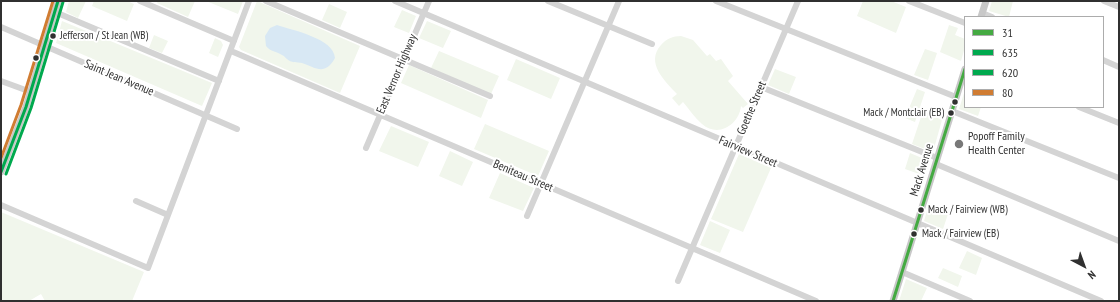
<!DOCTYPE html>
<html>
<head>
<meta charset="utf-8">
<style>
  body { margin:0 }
  #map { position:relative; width:1120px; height:302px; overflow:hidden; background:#fff; font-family:"PT Sans Narrow",sans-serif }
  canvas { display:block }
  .frame { position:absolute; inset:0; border:2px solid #303030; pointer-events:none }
  .legend { position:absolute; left:964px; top:16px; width:140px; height:92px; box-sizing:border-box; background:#fff; border:1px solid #acacac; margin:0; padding:5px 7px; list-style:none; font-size:12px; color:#303030 }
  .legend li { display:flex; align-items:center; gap:8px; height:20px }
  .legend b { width:20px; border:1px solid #acacac }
  .north { position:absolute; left:1064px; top:246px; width:40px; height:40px; -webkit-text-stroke:3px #fff; paint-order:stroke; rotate:139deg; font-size:11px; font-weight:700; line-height:16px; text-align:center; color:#303030 }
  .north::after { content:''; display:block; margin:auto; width:14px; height:18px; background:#303030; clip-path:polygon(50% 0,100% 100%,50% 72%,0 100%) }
</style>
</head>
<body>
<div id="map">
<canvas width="1120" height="302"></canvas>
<div class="frame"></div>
<ul class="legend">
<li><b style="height:5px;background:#44aa42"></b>31</li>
<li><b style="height:5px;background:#00a94e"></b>635</li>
<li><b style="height:5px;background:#00a94e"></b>620</li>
<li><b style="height:5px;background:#d07c32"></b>80</li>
</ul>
<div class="north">N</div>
</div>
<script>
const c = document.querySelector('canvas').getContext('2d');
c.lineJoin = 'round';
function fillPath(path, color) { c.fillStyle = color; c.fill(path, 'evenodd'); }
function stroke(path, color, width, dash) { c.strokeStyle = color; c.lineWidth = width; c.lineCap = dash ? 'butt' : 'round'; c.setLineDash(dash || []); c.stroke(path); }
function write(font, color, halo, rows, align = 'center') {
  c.font = font + ' "PT Sans Narrow",sans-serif'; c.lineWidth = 4; c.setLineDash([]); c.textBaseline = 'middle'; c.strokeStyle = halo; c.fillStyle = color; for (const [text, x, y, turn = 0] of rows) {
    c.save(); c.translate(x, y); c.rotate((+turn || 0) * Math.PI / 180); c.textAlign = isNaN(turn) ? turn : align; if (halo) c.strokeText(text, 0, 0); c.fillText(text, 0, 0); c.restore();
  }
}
const green = new Path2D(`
  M69,1h17l-8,17 -12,-6z
  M94,1h33l7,3 -7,17 -35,-15z
  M158,1h37l-7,16 -31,-14z
  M206,1h37l-5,13z
  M257,1l103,45 -20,47 -99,-43 -2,-3z
  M863,1h28l15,6 -10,26 -39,-17z
  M992,1h21l-4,16 -20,-6z
  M329,4l18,8 -7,16 -18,-8z
  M402,10l14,6 -7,17 -15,-6z
  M62,21l150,62 -10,23 -146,-63z
  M427,21l24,10 -8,17 -24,-10z
  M949,25l9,3 -3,7 10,4v8l-4,14 -21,-9z
  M154,35l14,6 -6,12 -13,-5z
  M681,36l12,4 14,16 3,-2 6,7 5,-2 12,17 -5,5 20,23 -5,4 -2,-2c-2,19 -23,32 -39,18 -7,-6 -13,-15 -19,-22l-4,4 -7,-8 5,-4c-12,-13 -32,-31 -16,-49 5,-6 12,-9 20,-9z
  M215,38l6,3 2,4 -5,12 -9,-4z
  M925,49l12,4 -9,27 -14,-5z
  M439,51l60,25 -8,18 -60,-26z
  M516,59l44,19 -9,21 -44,-19z
  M409,65l79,35 -7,18 -80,-35z
  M775,69l21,8 -7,17 -21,-9z
  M917,89l8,3 -10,30 -10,-4z
  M965,90v17h16l-3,9 -19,-7z
  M923,111l19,9 -9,32 -21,-8z
  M485,124l64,27 -11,25 -64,-27z
  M391,126l38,16 -11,25 -39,-16z
  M450,151l23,11 -11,24 -23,-10z
  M910,153l19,8 -4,15 -20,-7z
  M739,154l32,14 -28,64 -32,-13z
  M500,173l34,15 -11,23 -34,-13z
  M929,204l20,7 -6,18 -19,-8z
  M1,212l143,60 -12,29h-87l-4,-7 -12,7h-28z
  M710,221l20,9 -10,23 -20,-8z
  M967,251l15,7 -6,17 -17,-7z
  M943,268l19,8 -4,11 -20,-9z
  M906,279l21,9 -6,13h-22z`);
const water = new Path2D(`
  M277,25c14,5 57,13 58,33 -10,18 -19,10 -33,5 -5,-1 -11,0 -15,-4 -2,-1 -2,-3 -5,-4 -6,-4 -11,-3 -16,-9l-1,-10 5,-8z`);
const minor = new Path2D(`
  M140,1l94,40
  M266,1l224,95
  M395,1l706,300
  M548,1l104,43
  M716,1l240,96
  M909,1l56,22
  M1104,1l15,6
  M55,12l164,69
  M982,13l10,4
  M1,27l236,102
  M231,51l585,250
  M1103,60l16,7
  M1,81l30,11
  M761,87l176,71
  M1079,107l40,16
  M952,111l167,67
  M366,148l63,-147
  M936,164l183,77
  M136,201l32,14
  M1,205l147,63 101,-267
  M527,216l92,-215
  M902,272l68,29
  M678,281l120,-280`);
const major = new Path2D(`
  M981,17l5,-16
  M1,172l25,-65 32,-106
  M893,301l72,-232`);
const bus1 = new Path2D(`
  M893,301l72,-232`);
const bus2 = new Path2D(`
  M1,172l25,-65 32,-106`);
const bus3 = new Path2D(`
  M6,174l25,-66 32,-106`);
const bus4 = new Path2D(`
  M1,158l20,-53 32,-104`);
const markers = [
  [53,36,3.5,"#303030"],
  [36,58,3.5,"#303030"],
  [955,102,3.5,"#303030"],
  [951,113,3.5,"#303030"],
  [959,144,5,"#787878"],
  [921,210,3.5,"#303030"],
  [914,234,3.5,"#303030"]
];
const busNames = [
  ["Jefferson / St Jean (WB)",60,36],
  ["Mack / Montclair (EB)",944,113,"right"],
  ["Mack / Fairview (WB)",928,210],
  ["Mack / Fairview (EB)",922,234]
];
const streetNames = [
  ["East Vernor Highway",397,74,-67],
  ["Saint Jean Avenue",119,78,23],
  ["Goethe Street",752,108,-67],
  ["Fairview Street",748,152,23],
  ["Mack Avenue",922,170,-73],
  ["Beniteau Street",523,176,23]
];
const poiNames = [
  ["Popoff Family",968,137],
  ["Health Center",968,151]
];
fillPath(green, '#f1f6ec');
fillPath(water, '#d8e8f4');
stroke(minor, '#d4d4d4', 6);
stroke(major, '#c8c8c8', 7);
stroke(bus1, '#44aa42', 3);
stroke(bus2, '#00a94e', 3);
stroke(bus3, '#00a94e', 3);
stroke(bus4, '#d07c32', 3);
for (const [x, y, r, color] of markers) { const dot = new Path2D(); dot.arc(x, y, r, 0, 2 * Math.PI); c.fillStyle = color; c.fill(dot); stroke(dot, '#fff', 1.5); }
write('11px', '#303030', '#fff', busNames, 'left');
write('12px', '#303030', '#fff', streetNames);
write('12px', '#303030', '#fff', poiNames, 'left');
</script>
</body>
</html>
